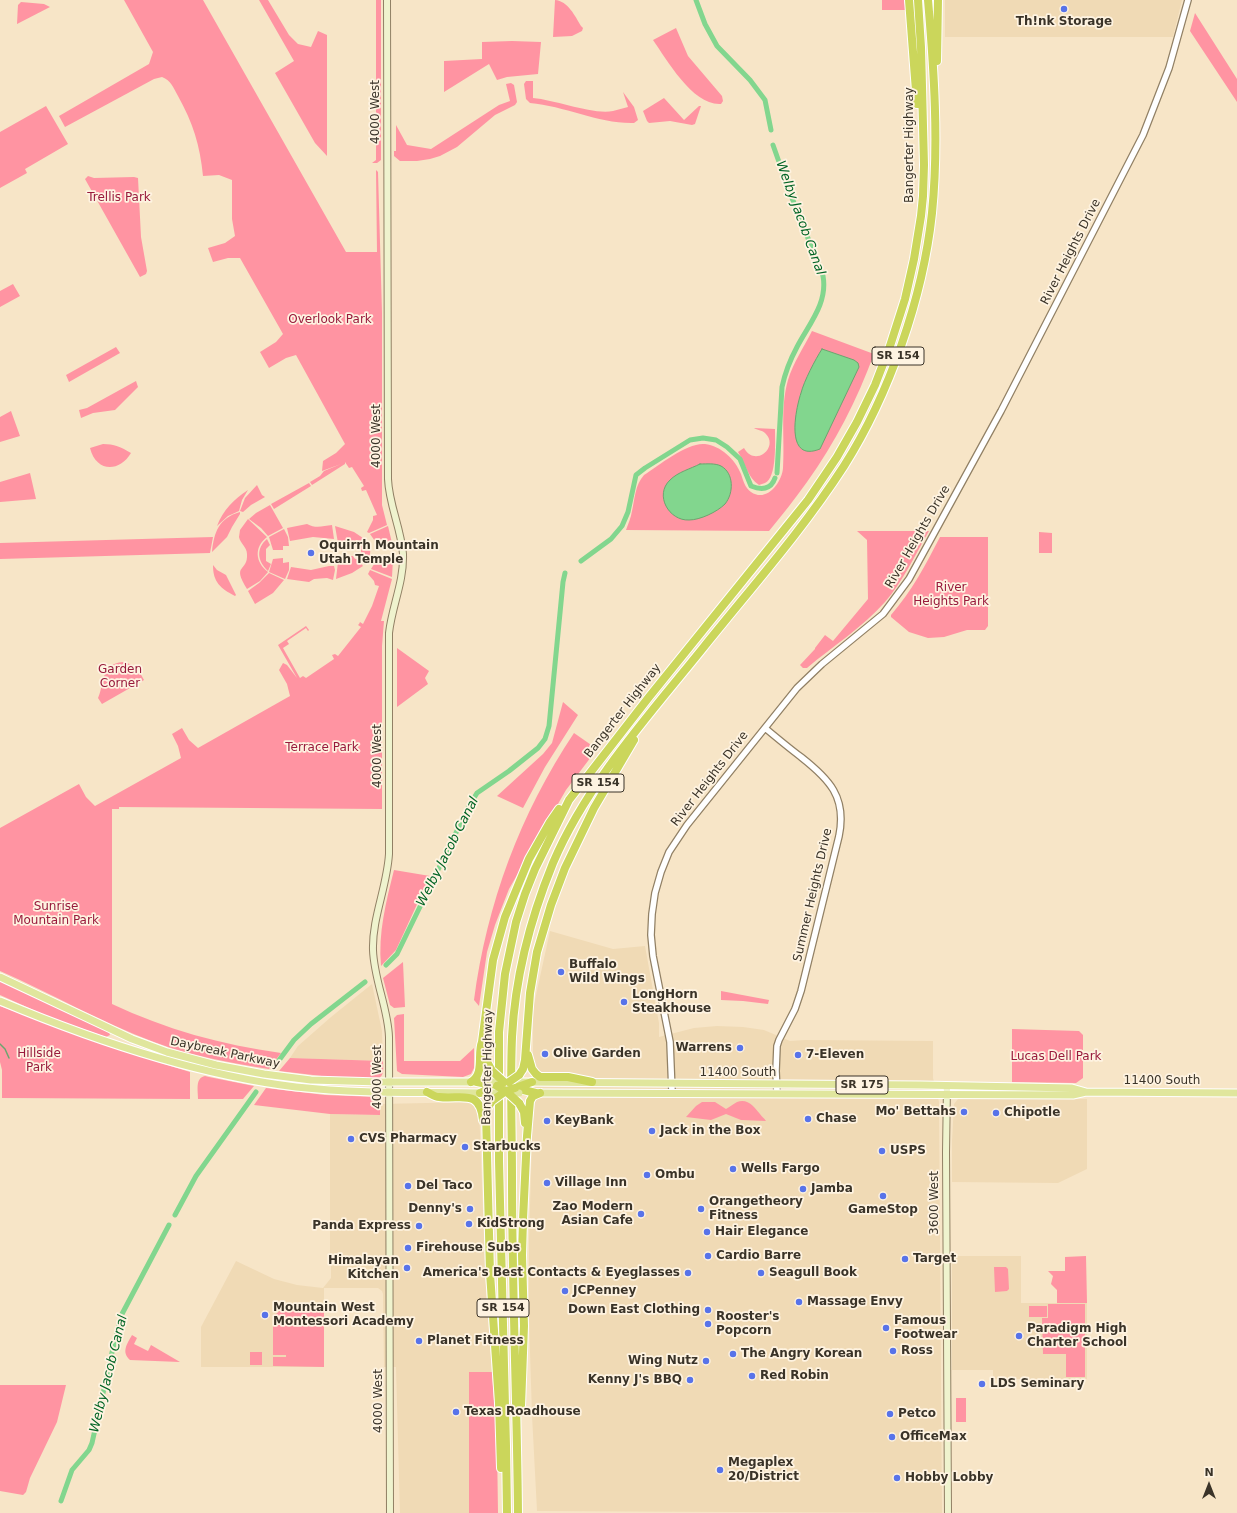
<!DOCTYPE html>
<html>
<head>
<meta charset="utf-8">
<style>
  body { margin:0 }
  #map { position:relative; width:1237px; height:1513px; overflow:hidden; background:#f7e5c7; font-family:"DejaVu Sans",sans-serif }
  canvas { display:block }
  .north { position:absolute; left:1189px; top:1465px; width:40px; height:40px; -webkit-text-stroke:3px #fef3e1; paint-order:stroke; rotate:0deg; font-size:11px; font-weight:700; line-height:16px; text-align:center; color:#3a3328 }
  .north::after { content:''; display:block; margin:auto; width:14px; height:18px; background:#3a3328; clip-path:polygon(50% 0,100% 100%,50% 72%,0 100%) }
</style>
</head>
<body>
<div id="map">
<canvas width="1237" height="1513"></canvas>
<div class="north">N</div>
</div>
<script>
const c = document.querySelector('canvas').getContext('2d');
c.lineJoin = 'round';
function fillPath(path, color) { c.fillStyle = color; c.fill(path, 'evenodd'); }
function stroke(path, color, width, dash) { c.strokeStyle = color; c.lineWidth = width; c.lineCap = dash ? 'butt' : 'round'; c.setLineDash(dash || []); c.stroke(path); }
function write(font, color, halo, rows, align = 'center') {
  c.font = font + ' "DejaVu Sans",sans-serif'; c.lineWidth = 3.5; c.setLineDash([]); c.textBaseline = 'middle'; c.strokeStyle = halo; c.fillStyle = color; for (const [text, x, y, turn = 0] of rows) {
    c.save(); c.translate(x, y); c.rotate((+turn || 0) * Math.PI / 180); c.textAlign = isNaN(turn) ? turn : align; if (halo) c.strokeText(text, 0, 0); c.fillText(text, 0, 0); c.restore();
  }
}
const built = new Path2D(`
  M945,0h237l-9,37h-228z
  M550,931l63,18 32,-3 14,77v14l35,-9 23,-2 26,1 21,3 26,11 15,-1 128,1v37l6,24 3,411 -405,-2 -5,-96 -3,-95v-80l4,-135v-96z
  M372,984l10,47 1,30 -93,-3 8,-12 33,-29z
  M962,1098l125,1v70l-29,14 -106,-1v-41l2,-37 4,-5z
  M473,1102l6,5 7,181 6,84h-23v141h-69l-4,-146h-12l-1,-73 -1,-3 -4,-3h-54v79h-123v-40l35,-66 38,18 23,6 26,3 8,-10v-24l-1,-1v-139l50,1v-11z
  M952,1256h69v47h66v76h-94v-9h-41z`);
const green = new Path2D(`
  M124,0h79l143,252h31l-1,-82 2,2 4,141v192l5,20 -18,8 -2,-1 6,-12v-4l4,-1 -11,-25 -4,1 -1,-3 3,-2 -12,-19 -3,1 -4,-6v2l-33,21 -2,-3 10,-6 4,-5 17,-7 -19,7 1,-10 13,-8 9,-9 -49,-89 -10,3 -17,10 -9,-16 16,-10 7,-8 -43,-76h-12l-15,4 -5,-14 17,-5 10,-7 -3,-17v-39l-13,-5 -16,1c-3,-31 -10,-53 -25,-80 -4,-7 -7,-16 -16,-19l-8,2 -89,48 -6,-11 90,-52 4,-12z
  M259,0h9l21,35 9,9 13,3 7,-16 9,4v121l-12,-13 -40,-70 19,-12z
  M376,0h5v160l-4,3h-5l4,-3z
  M555,0c13,1 20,16 26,26l2,2 -1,3 -10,5 -19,1z
  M882,0h22l2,10h-24z
  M21,2l23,2 6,3 -33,17 1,-19z
  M1195,13l42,66v23l-47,-71z
  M676,28l12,28 34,40 1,5 -2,3c-28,2 -54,-44 -68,-64z
  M512,41l29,1 -3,32 -31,3 -10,3 -8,-16 -45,28v-31l38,-2v-17z
  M526,81h7v17c23,2 60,17 80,13 5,-1 10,-3 15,-4l-5,-15 11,15 4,13 -4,3c-35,1 -69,-17 -104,-20l-4,-4 -2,-15z
  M511,83l3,2 3,17 -2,3 -20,10 -38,32 -17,9 -10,3 -13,2h-17l-6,-5v-5h2v-26l11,20 24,4 68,-44 11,-4 -4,-17z
  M664,98l20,22 15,-14h2l-6,18 -3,1 -22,-4 -21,2 -2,-2 -4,-10z
  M46,106l22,38 -43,25 2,4 -27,15v-56z
  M88,176l6,2 40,-1 4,1 3,59 6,34 -1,3 -6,3 -55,-98z
  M13,284l7,12 -20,11v-16z
  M812,331l62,23c-17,46 -39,89 -67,128 -12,17 -25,33 -38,49l-143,-1c2,-6 5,-12 6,-19 3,-13 3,-26 12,-36 15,-10 44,-33 61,-31 16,2 30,15 36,30 2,6 4,14 10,18 16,11 31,-10 32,-24 2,-28 -3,-61 5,-88 5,-17 16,-33 24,-49z
  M116,347l4,6 -51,29 -3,-7z
  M136,381l2,6 -23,23 -22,3 -12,5 -2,-8 8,-2z
  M11,411l9,25 -20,6v-25z
  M754,428l21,1c0,13 2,49 -10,54 -2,1 -4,1 -6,2 -11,-7 -14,-22 -21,-33l6,-4c11,20 36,-1 21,-15 -3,-3 -8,-3 -11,-5z
  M103,444c11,0 18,3 28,9 -12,20 -35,19 -41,-5z
  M30,473l6,26 -36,3v-20z
  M309,483l2,3 -37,23 -3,-5z
  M257,485l5,10 3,2 -14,8 -8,7 -3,-1 5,-13z
  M248,490l-6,10 -3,11 -11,5 -11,10c6,-16 17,-27 31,-36z
  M270,505l13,23 -15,8 -7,-8 -12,-9 7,-6z
  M240,512v2l-8,13 -5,10 -15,15c2,-20 7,-34 28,-40z
  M248,519l19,18c-13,10 -12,25 1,35l-8,9 -13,8c-16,-26 1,-16 0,-35 0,-7 -7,-11 -8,-17l1,-7z
  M307,524c9,5 16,2 25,1l2,14 -21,-2 -23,4 -3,-13z
  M335,526l19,6 9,6 -5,8h-4v2l-9,1v-6h-7z
  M388,526l4,17 -5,2 -10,-1 -7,-10z
  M284,529l4,8 1,9h-6v4h-10l-4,-13z
  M857,531h72c-14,24 -26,50 -44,71 -22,25 -52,44 -78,66h-4l-3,-3 15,-16v-1l10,-13 8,6 35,-42 -1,-59z
  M1039,532l13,1v20h-13z
  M213,537l-3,16 -210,6v-16z
  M940,537h48v89l-3,4h-18l-23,7 -16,1 -19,-6 -18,-15v-2c21,-24 35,-51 49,-78z
  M365,538c7,9 7,18 0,27l-5,-6 1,-1v-12h-2z
  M267,539l3,6 -4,4v12l5,3 -3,7c-11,-10 -12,-23 -1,-32z
  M345,556h8l2,3h3l5,7 -11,7 -16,6 2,-17h8z
  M283,558v5l6,-1v8l-4,9 -16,-7 4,-13z
  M379,558l14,1 -1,18 -21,-8 5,-8z
  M213,565l4,5 9,5 10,20 -1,1c-15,-8 -22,-14 -22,-31z
  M329,566h5l1,4 -2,10 -6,-2 -13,1 -5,3 -22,-3 4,-12 20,3z
  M370,570l22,9 -11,42h3l-2,25v163l-263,-2v2h-7v195c53,25 110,41 169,49l-12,16c-38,-6 -78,-13 -115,-27 -53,-20 -102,-48 -154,-71v-143l79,-44 7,13 9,9 86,-48 -3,-12 -6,-12 10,-6 7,12 9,8 92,-52 -3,-12 -8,-14 4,-7 4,2 10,13 -19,-33 28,-19 3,4 -1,1 -2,-3 -19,13 2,3 -6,4 17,30 3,-2 3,2 28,-19 -2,-4 3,-1 3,2 23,-29 -3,-2 1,-1 1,-2 3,2 9,-18 7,-20 -4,-1 -1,-4 -6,-7z
  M269,573l15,7 -11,13 -18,11 -7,-13 11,-8z
  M397,648l32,23 -4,7 3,6 -31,23z
  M123,662c11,2 16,8 21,18l-42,24 -4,-6c7,-15 2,-34 25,-36z
  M563,702l15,13 -33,52 -22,41 -26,-12 46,-42 9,-11z
  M574,733l23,16 -31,41 -57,99 -14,36 -8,27 -8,54 -5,-6c13,-97 46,-186 100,-267z
  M394,870l36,6 -34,74 -15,16c-3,-33 5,-64 13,-96z
  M403,962l2,45 -11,1 -4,-3 -7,-27z
  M0,980l109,52 1,3 -4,2 -57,-20 -49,-22z
  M721,991l48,9 -1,4 -25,-3 -22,-1z
  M0,1006l107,40 83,26v27l-188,-1v-28l-2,-8z
  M404,1014v47h56l14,-13v20l-3,6 -8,3 -61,-3 -5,-3 -3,-53 3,-3z
  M1012,1029l67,2 4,4v43l-7,5 -64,-1z
  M290,1058l93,3c0,7 2,14 -5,18l-48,-2 -51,-6z
  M205,1076l4,1 45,9 -11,13h-45c0,-9 -3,-21 7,-23z
  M266,1088l59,7 53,2 2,1v17l-50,-1 -76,-9z
  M702,1102h13l11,7c4,-2 7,-5 11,-7 11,-4 17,5 23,12 2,3 4,4 6,7l-25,-1 -15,-6 -15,6 -25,-3 10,-11z
  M1086,1256l1,47h-30v-13l-6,-6 2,-8 -5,-5h17v-14z
  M994,1267h12l2,2 1,20 -2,2 -12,1z
  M288,1304h36v63l-51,-1v-9h13v-2h-13v-40l3,-1z
  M1048,1304h37v73h-19v-23h-23l-1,-36h6z
  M1029,1306h18v11h-18z
  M132,1335l5,3 -3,6 14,7 3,-6 29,17 -50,-2c-9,-8 -3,-16 2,-25z
  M250,1352h12v13h-12z
  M469,1372h23l5,72 1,69h-29z
  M0,1385h66l-9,37 -27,56 -4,14 -3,3 -23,-4z
  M956,1398h10v24h-10z`);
const water = new Path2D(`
  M822,349l32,11 4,3 1,4 -39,82c-35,14 -25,-38 -19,-56 3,-12 14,-33 21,-44z
  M700,464c7,0 15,-1 21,2 13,7 13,27 4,38 -8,8 -25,16 -36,16 -20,1 -35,-25 -19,-40 8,-8 20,-11 30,-16z`);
const stream = new Path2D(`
  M0,1044l5,5 4,9`);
const canal = new Path2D(`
  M696,0l9,24 12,22 33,34 15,20 6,30
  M773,145l17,48 33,83c5,27 -14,48 -26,71 -7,13 -12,26 -15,40l-5,86
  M581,561l30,-22 11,-13 6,-14 8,-37 9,-7 45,-28 13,-2 13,2 11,7 13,12 11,27c10,4 20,4 24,-8
  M386,965l11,-11 72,-148 8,-13 32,-22 29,-23 7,-9 4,-13 14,-144 2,-9
  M274,1067l20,-27 17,-16 54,-42
  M175,1215l21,-39 60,-84
  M61,1501l11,-31 17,-20 3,-7 21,-95 9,-34 47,-89`);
const tertiary = new Path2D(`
  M765,728c12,10 24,20 36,29 28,22 46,40 38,79l-38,155 -6,18 -16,31 -2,6 -1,25 1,22
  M672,1092l-2,-50 -17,-86 -2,-21 1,-21 3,-21 6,-21 8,-20 18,-27 110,-137 25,-24 61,-50 26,-35 92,-168 142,-276 26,-67 19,-68`);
const secondary = new Path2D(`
  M387,0l1,479c1,26 13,49 15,75 1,28 -11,52 -14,79v221c-2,33 -17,64 -16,96 1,30 15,58 16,87l1,476
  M947,1086l-1,66 2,361`);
const primary = new Path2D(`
  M0,977l132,62 35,13 49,13 48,9 47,6 69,2h96
  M0,1001c93,39 196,74 296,86 63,7 126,5 188,6
  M519,1082l402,3 151,3 14,4
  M536,1093l537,2 13,-3 151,1`);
const motorway = new Path2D(`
  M909,0l8,104
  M937,61l1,-61
  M482,1044l4,16 6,11
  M528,1055l4,14 4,5 4,3h28l24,5
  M519,1075l4,-6 2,-9 5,-67 7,-41 14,-47 14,-37 29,-60 40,-68
  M471,1082c14,-8 6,-28 11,-40l11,-82 12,-43 24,-58 21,-37 9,-13
  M477,1082l20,4
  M515,1088l21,5
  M515,1088l17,-6
  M427,1092c4,2 8,5 12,5 22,3 41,-9 44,23
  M480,1093l17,-7
  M492,1101l-4,6 -2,7 4,159 9,130 2,65
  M519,1103l5,9 1,11
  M521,1406l3,-80 -2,-71 1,-35 4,-84 3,-35 3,-5 7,-3
  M507,1513l-1,-67 -7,-285v-129l6,-58 11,-52 9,-28 10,-25 34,-69 80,-103 159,-197 29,-43 20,-35 18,-37 15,-39 15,-47 9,-40 7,-43 2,-20 1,-31 -3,-118 -3,-47
  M518,1513c-1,-112 -6,-224 -6,-336 0,-47 -2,-93 0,-140 3,-59 19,-120 41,-174 34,-80 97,-149 150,-215 48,-60 99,-117 141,-182 45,-71 79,-168 88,-253 7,-70 2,-143 -4,-213`);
const primaryBridge = new Path2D(`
  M492,1082h12
  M492,1093h11
  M508,1093h11`);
const motorwayBridge = new Path2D(`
  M492,1071l12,11
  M509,1082l10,-7
  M497,1086l9,5 9,-3
  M508,1093l11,10
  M492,1101l11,-8`);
const markers = [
  [1064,9,4,"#5873e9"],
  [311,553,4,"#5873e9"],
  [561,972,4,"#5873e9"],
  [624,1002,4,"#5873e9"],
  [740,1048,4,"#5873e9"],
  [545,1054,4,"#5873e9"],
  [798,1055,4,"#5873e9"],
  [964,1112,4,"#5873e9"],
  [996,1113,4,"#5873e9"],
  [808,1119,4,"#5873e9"],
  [547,1121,4,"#5873e9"],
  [652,1131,4,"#5873e9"],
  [351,1139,4,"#5873e9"],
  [465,1147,4,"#5873e9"],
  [882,1151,4,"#5873e9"],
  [733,1169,4,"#5873e9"],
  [647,1175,4,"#5873e9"],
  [547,1183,4,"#5873e9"],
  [408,1186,4,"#5873e9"],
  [803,1189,4,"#5873e9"],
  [883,1196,4,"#5873e9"],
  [470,1209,4,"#5873e9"],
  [701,1209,4,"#5873e9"],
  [641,1214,4,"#5873e9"],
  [469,1224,4,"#5873e9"],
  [419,1226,4,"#5873e9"],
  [707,1232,4,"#5873e9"],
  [408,1248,4,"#5873e9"],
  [708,1256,4,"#5873e9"],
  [905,1259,4,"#5873e9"],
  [407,1268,4,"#5873e9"],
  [688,1273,4,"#5873e9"],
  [761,1273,4,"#5873e9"],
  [565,1291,4,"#5873e9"],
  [799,1302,4,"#5873e9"],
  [708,1310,4,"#5873e9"],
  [265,1315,4,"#5873e9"],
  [708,1324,4,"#5873e9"],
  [886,1328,4,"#5873e9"],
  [1019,1336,4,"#5873e9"],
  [419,1341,4,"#5873e9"],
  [893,1351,4,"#5873e9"],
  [733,1354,4,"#5873e9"],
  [706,1361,4,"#5873e9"],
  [752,1376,4,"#5873e9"],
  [690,1380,4,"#5873e9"],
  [982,1384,4,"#5873e9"],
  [456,1412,4,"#5873e9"],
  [890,1414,4,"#5873e9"],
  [892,1437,4,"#5873e9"],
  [720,1470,4,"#5873e9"],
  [897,1478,4,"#5873e9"]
];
const shields = [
  [898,356,52],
  [598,783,52],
  [862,1085,52],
  [503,1308,52]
];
const shieldNames = [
  ["SR 154",898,356],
  ["SR 154",598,783],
  ["SR 175",862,1085],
  ["SR 154",503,1308]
];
const poiNames = [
  ["Th!nk Storage",1064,22,"center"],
  ["Oquirrh Mountain",319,546],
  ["Utah Temple",319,560],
  ["Buffalo",569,965],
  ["Wild Wings",569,979],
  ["LongHorn",632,995],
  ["Steakhouse",632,1009],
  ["Warrens",732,1048,"right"],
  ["Olive Garden",553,1054],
  ["7-Eleven",806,1055],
  ["Mo' Bettahs",956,1112,"right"],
  ["Chipotle",1004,1113],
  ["Chase",816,1119],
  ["KeyBank",555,1121],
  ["Jack in the Box",660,1131],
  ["CVS Pharmacy",359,1139],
  ["Starbucks",473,1147],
  ["USPS",890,1151],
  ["Wells Fargo",741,1169],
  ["Ombu",655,1175],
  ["Village Inn",555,1183],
  ["Del Taco",416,1186],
  ["Jamba",811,1189],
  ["Orangetheory",709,1202],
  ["Fitness",709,1216],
  ["Zao Modern",633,1207,"right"],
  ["Asian Cafe",633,1221,"right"],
  ["Denny's",462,1209,"right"],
  ["GameStop",883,1210,"center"],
  ["KidStrong",477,1224],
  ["Panda Express",411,1226,"right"],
  ["Hair Elegance",715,1232],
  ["Firehouse Subs",416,1248],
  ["Cardio Barre",716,1256],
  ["Target",913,1259],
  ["Himalayan",399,1261,"right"],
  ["Kitchen",399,1275,"right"],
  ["America's Best Contacts & Eyeglasses",680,1273,"right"],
  ["Seagull Book",769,1273],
  ["JCPenney",573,1291],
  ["Massage Envy",807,1302],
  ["Mountain West",273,1308],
  ["Montessori Academy",273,1322],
  ["Down East Clothing",700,1310,"right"],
  ["Rooster's",716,1317],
  ["Popcorn",716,1331],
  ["Famous",894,1321],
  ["Footwear",894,1335],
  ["Paradigm High",1027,1329],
  ["Charter School",1027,1343],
  ["Planet Fitness",427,1341],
  ["Ross",901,1351],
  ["The Angry Korean",741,1354],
  ["Wing Nutz",698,1361,"right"],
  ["Red Robin",760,1376],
  ["Kenny J's BBQ",682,1380,"right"],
  ["LDS Seminary",990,1384],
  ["Texas Roadhouse",464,1412],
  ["Petco",898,1414],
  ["OfficeMax",900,1437],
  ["Megaplex",728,1463],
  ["20/District",728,1477],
  ["Hobby Lobby",905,1478]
];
const streetNames = [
  ["4000 West",376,112,-90],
  ["Bangerter Highway",910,145,-90],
  ["River Heights Drive",1071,252,-63],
  ["4000 West",377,436,-90],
  ["River Heights Drive",918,537,-60],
  ["Bangerter Highway",623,711,-52],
  ["4000 West",378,756,-90],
  ["River Heights Drive",710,779,-52],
  ["Summer Heights Drive",813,895,-77],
  ["Daybreak Parkway",225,1053,12],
  ["Bangerter Highway",488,1067,-89],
  ["11400 South",738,1073],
  ["4000 West",378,1077,-90],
  ["11400 South",1162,1081],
  ["3600 West",935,1203,-90],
  ["4000 West",379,1401,-90]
];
const parkNames = [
  ["Trellis Park",119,198],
  ["Overlook Park",330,320],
  ["River",951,588],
  ["Heights Park",951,602],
  ["Garden",120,670],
  ["Corner",120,684],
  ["Terrace Park",322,748],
  ["Sunrise",56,907],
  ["Mountain Park",56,921],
  ["Hillside",39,1054],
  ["Park",39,1068],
  ["Lucas Dell Park",1056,1057]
];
const waterNames = [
  ["Welby Jacob Canal",800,218,70],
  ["Welby Jacob Canal",448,852,-63],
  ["Welby Jacob Canal",109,1374,-76]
];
fillPath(built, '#f0dab5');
fillPath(green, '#ff94a2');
fillPath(water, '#82d68e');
stroke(water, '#6ca56f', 1);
stroke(stream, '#6ca56f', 1.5);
stroke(canal, '#82d68e', 5);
stroke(tertiary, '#918065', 8);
stroke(secondary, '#918065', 8);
stroke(primary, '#fff', 9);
stroke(motorway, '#fff', 10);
stroke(tertiary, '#fff', 5.5);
stroke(secondary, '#eff3ce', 6);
stroke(primary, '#e0e69d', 7);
stroke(motorway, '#cbd65b', 8);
stroke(primaryBridge, '#fff', 9, []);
stroke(motorwayBridge, '#fff', 10, []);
stroke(primaryBridge, '#e0e69d', 7);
stroke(motorwayBridge, '#cbd65b', 8);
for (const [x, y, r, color] of markers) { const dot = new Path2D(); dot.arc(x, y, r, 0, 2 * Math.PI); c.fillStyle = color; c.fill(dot); stroke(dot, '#fef3e1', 1.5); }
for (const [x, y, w] of shields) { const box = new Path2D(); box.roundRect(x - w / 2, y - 9, w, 18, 3); c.fillStyle = '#fef3e1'; c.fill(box); stroke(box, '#3a3328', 1); }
write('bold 11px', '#3a3328', null, shieldNames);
write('bold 12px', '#3a3328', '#fef3e1', poiNames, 'left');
write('12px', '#3a3328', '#fef3e1', streetNames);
write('12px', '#981a3c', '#fef3e1', parkNames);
write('italic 13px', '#006424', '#fef3e1', waterNames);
</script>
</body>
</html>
